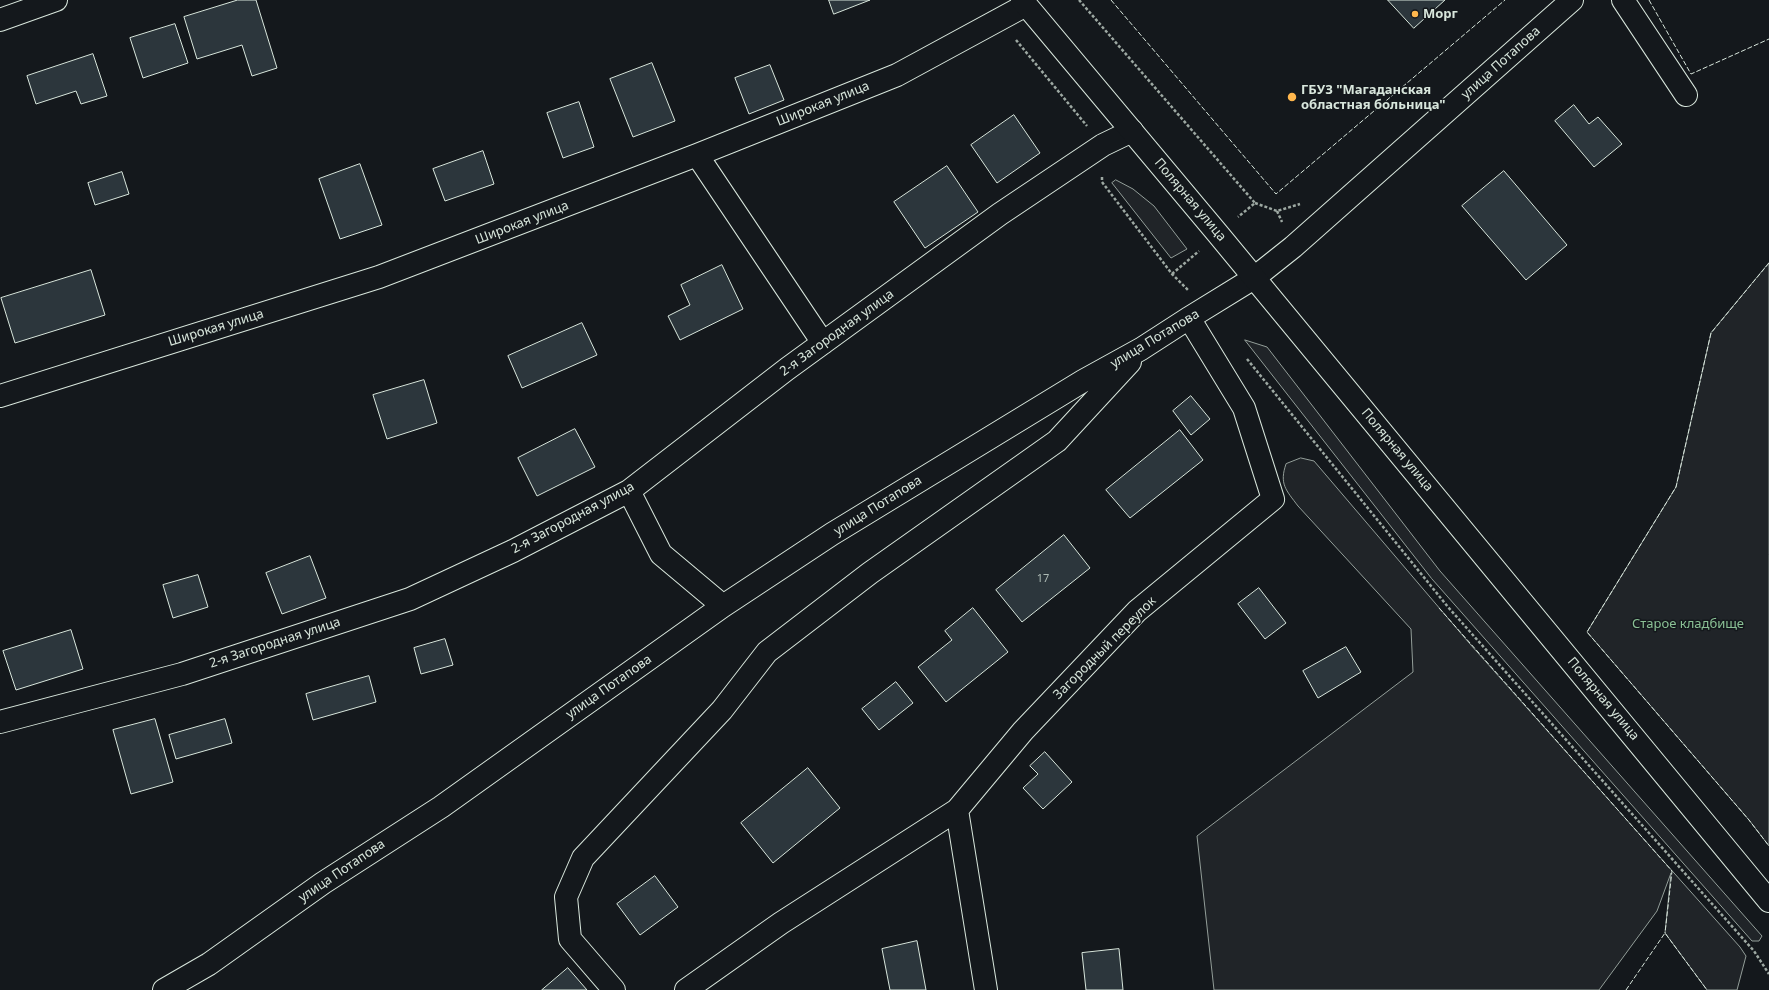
<!DOCTYPE html>
<html>
<head>
<meta charset="utf-8">
<style>
  body { margin:0 }
  canvas { display:block; background:#14181c }
</style>
</head>
<body>
<canvas width="1769" height="990"></canvas>
<script>
const c = document.querySelector('canvas').getContext('2d');
c.lineJoin = 'round';
function fillPath(path, color) { c.fillStyle = color; c.fill(path, 'evenodd'); }
function stroke(path, color, width, dash) { c.strokeStyle = color; c.lineWidth = width; c.lineCap = dash ? 'butt' : 'round'; c.setLineDash(dash || []); c.stroke(path); }
function write(font, color, halo, rows, align = 'center') {
  c.font = font + ' "Noto Sans",sans-serif'; c.lineWidth = 3; c.setLineDash([]); c.textBaseline = 'middle'; c.strokeStyle = halo; c.fillStyle = color; for (const [text, x, y, turn = 0] of rows) {
    c.save(); c.translate(x, y); c.rotate((+turn || 0) * Math.PI / 180); c.textAlign = isNaN(turn) ? turn : align; if (halo) c.strokeText(text, 0, 0); c.fillText(text, 0, 0); c.restore();
  }
}
const green = new Path2D(`
  M1116,180l17,9 21,17 33,43 -16,9 -59,-75z
  M1769,263v583l-20,-26 -162,-188 89,-145 35,-154z
  M1245,340l22,7 173,224 322,365 -3,5h-7l-320,-362z
  M1301,458l13,3 156,183 270,303 6,9 -9,34h-30l-42,-57 6,-60 -14,38 -58,79h-385l-17,-154 216,-164 -2,-43 -113,-123c-12,-16 -19,-22 -12,-42z`);
const building = new Path2D(`
  M238,0h18l21,68 -25,8 -10,-31 -45,14 -13,-42z
  M829,0h41l-36,14z
  M1388,0h57l-31,28z
  M175,24l13,39 -45,15 -13,-40z
  M93,54l14,42 -26,8 -5,-13 -40,13 -9,-28z
  M652,63l23,58 -42,16 -23,-58z
  M770,65l14,35 -35,14 -14,-36z
  M579,102l15,45 -31,11 -16,-45z
  M1574,105l15,19 9,-7 24,27 -28,23 -39,-46z
  M1014,115l26,38 -43,30 -26,-38z
  M483,151l11,33 -49,17 -12,-32z
  M360,164l22,61 -42,14 -21,-60z
  M947,166l31,46 -53,36 -31,-46z
  M1504,171l63,74 -41,35 -64,-74z
  M122,172l7,22 -34,11 -7,-22z
  M722,265l21,44 -63,31 -12,-24 22,-11 -9,-20z
  M91,270l14,45 -90,28 -14,-45z
  M582,323l15,32 -75,33 -14,-32z
  M424,380l13,43 -50,16 -14,-44z
  M1191,396l19,23 -19,16 -18,-24z
  M575,429l20,38 -58,29 -19,-38z
  M1180,430l23,30 -73,58 -24,-28z
  M1064,535l26,33 -68,54 -26,-32z
  M310,556l16,42 -44,16 -16,-41z
  M198,575l10,32 -35,11 -10,-33z
  M1259,588l27,35 -21,16 -27,-35z
  M973,608l35,44 -62,50 -28,-35 34,-27 -7,-9z
  M71,630l12,39 -67,21 -13,-39z
  M445,639l8,26 -32,9 -7,-26z
  M1346,647l15,25 -43,26 -15,-27z
  M369,676l7,26 -63,18 -7,-26z
  M896,682l17,21 -34,27 -17,-21z
  M155,719l18,63 -42,12 -18,-64z
  M225,719l7,24 -56,16 -7,-24z
  M1045,752l27,30 -29,27 -20,-21 15,-14 -8,-8z
  M808,768l32,40 -67,55 -32,-40z
  M655,876l23,31 -38,28 -23,-31z
  M917,941l9,49h-36l-8,-41z
  M1119,949l4,41h-37l-4,-37z
  M568,968l19,22h-45z`);
const path = new Path2D(`
  M1079,0l176,203 -17,14
  M1016,40l71,86
  M1102,177v5l70,92 16,16
  M1255,203l22,8 23,-7
  M1277,211l5,11
  M1172,274l27,-23
  M1247,359l201,248 306,344 15,23`);
const minor = new Path2D(`
  M1623,0l63,95
  M0,20l56,-20
  M697,155l126,188
  M0,396l379,-119 318,-122 200,-80 129,-70
  M629,491l32,63 62,52
  M0,722l182,-48 228,-75 103,-48 116,-60 158,-122 213,-155 103,-69 29,-14
  M164,990l45,-26 114,-81 118,-76 282,-201 109,-72 251,-153 58,-32 48,-31 65,-40 39,-31 279,-247
  M614,990l-44,-51 -4,-42 17,-39 139,-148 45,-58 103,-79 187,-132 73,-79
  M686,990l95,-67 176,-113
  M986,990l-29,-180 66,-79 114,-120 136,-112 -29,-91 -55,-90`);
const major = new Path2D(`
  M1022,0l196,234 551,667`);
const fence = new Path2D(`
  M1111,0l165,194 229,-194
  M1649,0l42,74 78,-35
  M1769,263l-58,70 -35,154 -89,145 162,188 20,26
  M1439,608l233,263 -7,62
  M1626,990l39,-57 42,57`);
const markers = [
  [1415,14,4,"#ffb74d"],
  [1292,97,5,"#ffb74d"]
];
const numberNames = [
  ["17",1043,579]
];
const poiNames = [
  ["Морг",1423,14],
  ["ГБУЗ \"Магаданская",1301,90],
  ["областная больница\"",1301,105]
];
const streetNames = [
  ["улица Потапова",1501,63,-42],
  ["Широкая улица",823,104,-22],
  ["Полярная улица",1190,200,50],
  ["Широкая улица",522,223,-21],
  ["Широкая улица",216,328,-17],
  ["2-я Загородная улица",837,333,-36],
  ["улица Потапова",1155,339,-31],
  ["Полярная улица",1397,450,50],
  ["улица Потапова",878,506,-32],
  ["2-я Загородная улица",573,518,-28],
  ["2-я Загородная улица",275,643,-18],
  ["Загородный переулок",1105,648,-45],
  ["улица Потапова",609,687,-35],
  ["Полярная улица",1603,699,50],
  ["улица Потапова",342,871,-34]
];
const parkNames = [
  ["Старое кладбище",1688,624]
];
fillPath(green, '#202428');
stroke(green, '#939e99', 1);
fillPath(building, '#2c363c');
stroke(building, '#d8e6dc', 1);
stroke(minor, '#d8e6dc', 24);
stroke(major, '#d8e6dc', 24);
stroke(path, '#9da8a2', 2.5, [3, 2]);
stroke(minor, '#14181c', 22);
stroke(major, '#14181c', 22);
stroke(fence, '#d8e6dc', 1, [5, 2]);
for (const [x, y, r, color] of markers) { const dot = new Path2D(); dot.arc(x, y, r, 0, 2 * Math.PI); c.fillStyle = color; c.fill(dot); stroke(dot, '#14181c', 1.5); }
write('11px', '#adbab4', null, numberNames);
write('bold 13px', '#d8e6dc', '#14181c', poiNames, 'left');
write('13px', '#d8e6dc', '#14181c', streetNames);
write('13px', '#8ac095', '#14181c', parkNames);
</script>
</body>
</html>
